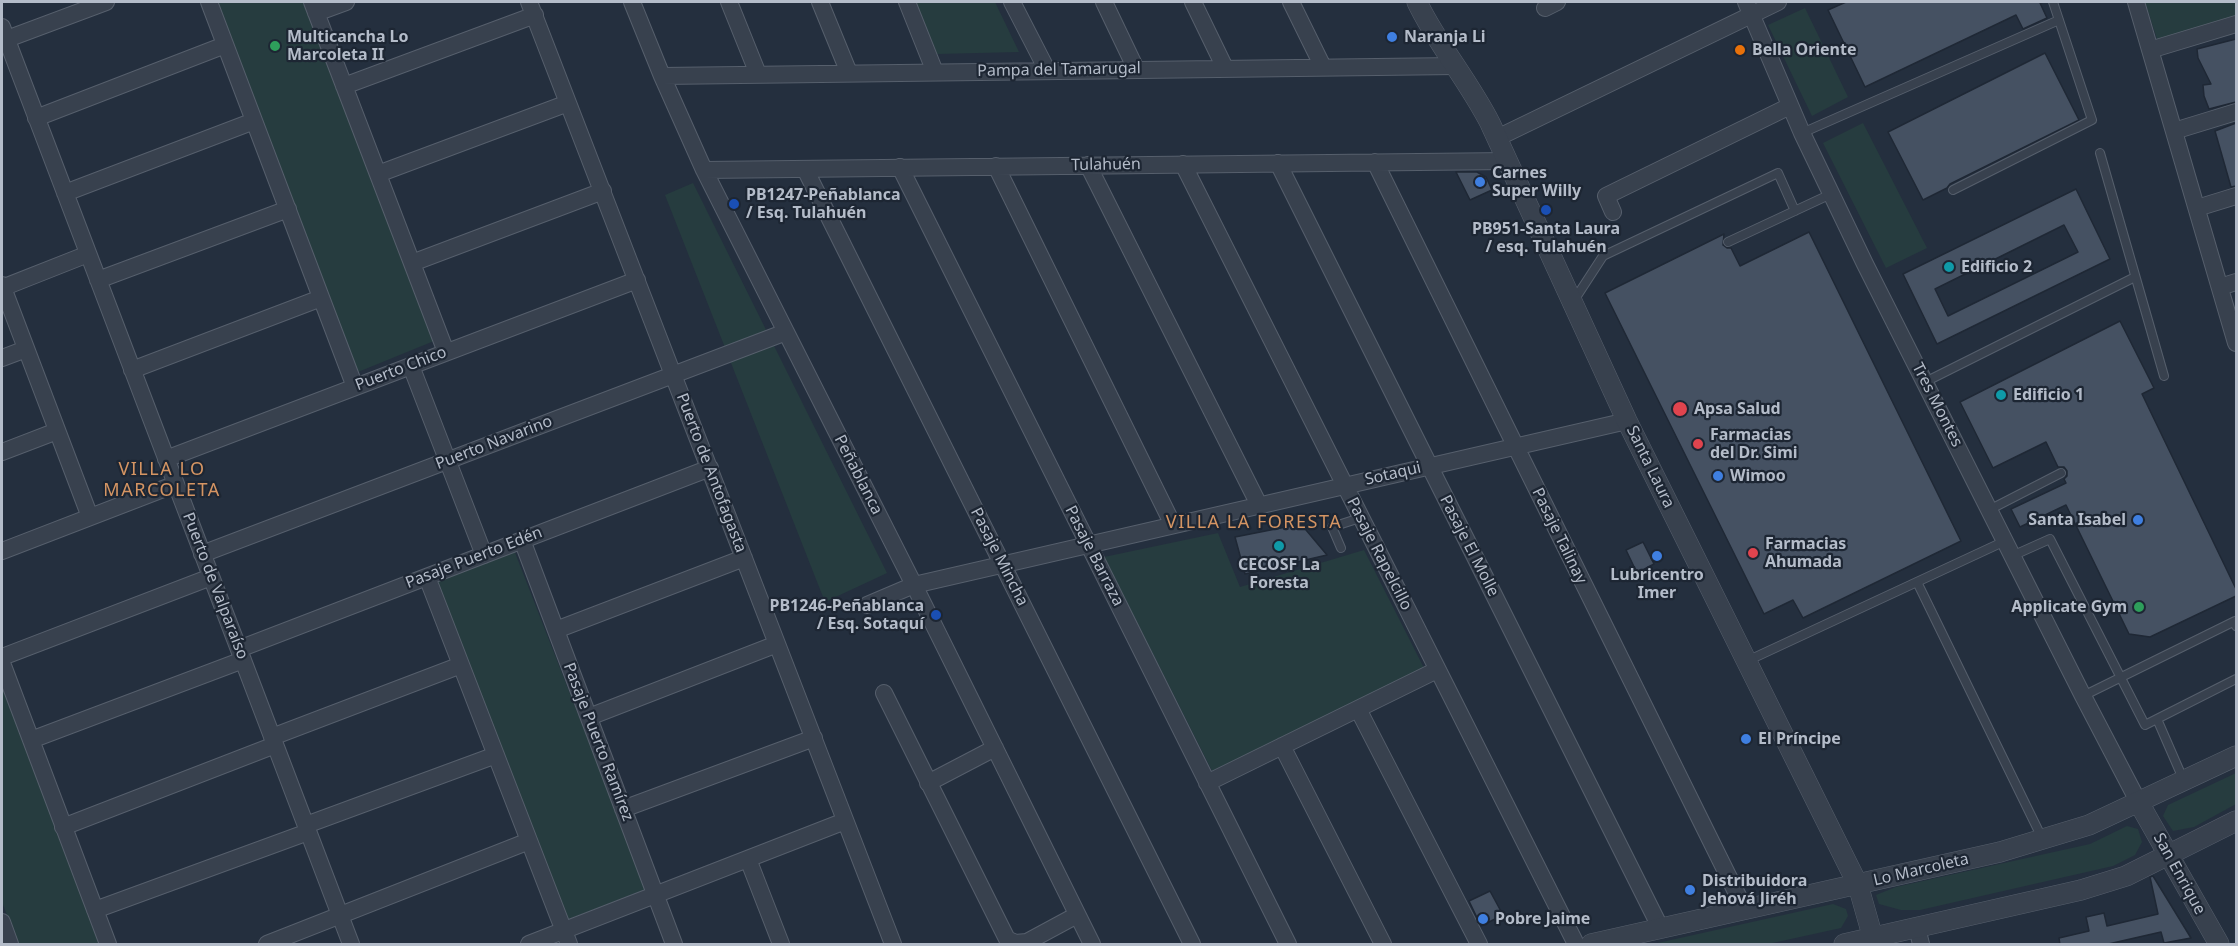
<!DOCTYPE html>
<html>
<head>
<meta charset="utf-8">
<style>
  body { margin:0 }
  #map { position:relative; width:2238px; height:946px; overflow:hidden; background:#242f3e; font-family:"Noto Sans",sans-serif }
  canvas { display:block }
  .frame { position:absolute; inset:0; border:3px solid #b4bcc9; pointer-events:none }
</style>
</head>
<body>
<div id="map">
<canvas width="2238" height="946"></canvas>
<div class="frame"></div>
</div>
<script>
const c = document.querySelector('canvas').getContext('2d');
c.lineJoin = 'round';
function fillPath(path, color) { c.fillStyle = color; c.fill(path, 'evenodd'); }
function stroke(path, color, width, dash) { c.strokeStyle = color; c.lineWidth = width; c.lineCap = dash ? 'butt' : 'round'; c.setLineDash(dash || []); c.stroke(path); }
function write(font, color, halo, rows, align = 'center') {
  c.font = font + ' "Noto Sans",sans-serif'; c.lineWidth = 4.5; c.setLineDash([]); c.textBaseline = 'middle'; c.strokeStyle = halo; c.fillStyle = color; for (const [text, x, y, turn = 0] of rows) {
    c.save(); c.translate(x, y); c.rotate((+turn || 0) * Math.PI / 180); c.textAlign = isNaN(turn) ? turn : align; if (halo) c.strokeText(text, 0, 0); c.fillText(text, 0, 0); c.restore();
  }
}
const green = new Path2D(`
  M217,2h86l131,339 -76,31z
  M916,2h79l24,50 -82,2z
  M2145,2h91v17l-78,23z
  M1805,8l43,89 -36,19 -44,-91z
  M1863,123l64,125 -41,20 -63,-125z
  M693,183l194,390 -62,29 -160,-407z
  M1218,533l22,54 124,-37 60,118 -212,103 -108,-214z
  M514,550l132,339 -79,31 -132,-339z
  M2,682l100,262h-84l-16,-42z
  M2236,773v31l-42,23 -21,4 -10,-15 5,-11z
  M2127,826l11,3 4,13 -7,13 -22,11 -193,44h-19l-22,-6 -3,-9 20,-8 194,-43z
  M1833,904l13,5 2,7 -7,12 -73,16h-115z`);
const building = new Path2D(`
  M1846,2h198l-4,1 7,15 -24,11 -7,-14 -151,72 -37,-77z
  M2236,39v63l-27,7 -5,-13 -1,-11 8,-1 -13,-26 -1,-9z
  M2045,53l34,67 -129,64 -3,4 -24,12 -35,-68z
  M2236,123v63l-5,1 -16,-56z
  M1456,172h21l9,5 6,13 -22,10z
  M2076,189l34,70 -173,85 -34,-70zM2064,225l14,27 -130,64 -13,-27z
  M1809,232l152,309 -158,77 -10,-18 -29,14 -159,-321 119,-59 -1,11 4,3h4l9,18z
  M2120,321l34,67 -12,6 94,195v7l-86,41 -21,-3 -63,-129 -46,22 -9,-18 55,-26 -2,-4 3,-3v-5l-3,-4h-6l-12,-25 -53,26 -33,-66z
  M1301,524l26,31 -82,19 -10,-37z
  M1643,542l11,22 -17,9 -11,-23z
  M2153,876l38,62 -27,5 -3,-11 -57,13h-44l-1,-7 30,-7 -3,-14 18,-4 3,13 51,-12 -8,-37z
  M1490,891l13,24 -22,11 -12,-25z`);
const service = new Path2D(`
  M1802,133l257,-113
  M2100,153l64,223
  M1953,190l139,-70 -39,-118
  M1728,242l103,-48
  M1573,302l30,-46 175,-83 17,38
  M1925,382l210,-105
  M1989,510l72,-37
  M1341,548l-9,-21 28,-9
  M2012,556l38,-17 95,186 91,-46
  M1917,582l126,258
  M1747,661l258,-120
  M2083,696l152,-75 1,5
  M2157,719l27,62`);
const minor = new Path2D(`
  M209,2l146,385
  M312,2l134,350
  M529,2l364,942
  M632,2l30,74 42,94 210,415 178,359
  M729,2l29,72
  M820,2l29,71
  M907,2l28,70
  M1012,2l35,68
  M1104,2l32,67
  M1193,2l32,66
  M1291,2l32,65
  M1746,2l56,131 63,131 218,432 56,107
  M2136,2l100,341
  M1545,8l12,-6
  M316,13l30,-11
  M2,27l349,917
  M7,39l99,-37
  M2150,50l86,-26
  M662,76l794,-10
  M344,86l191,-71
  M36,118l189,-73
  M2174,131l62,-19
  M1497,138l281,-136
  M1375,162l370,748
  M1278,163l383,766
  M1183,164l393,780
  M1088,165l171,340
  M996,166l177,359
  M900,167l388,777
  M805,169l387,775
  M704,170l804,-9
  M378,174l190,-71
  M65,193l189,-72
  M2197,208l39,-12
  M1613,212l-7,-16 184,-90
  M412,263l191,-72
  M98,280l190,-71
  M2,285l88,232
  M2220,287l16,-5
  M2,288l86,-34
  M2,358l24,-9
  M411,366l73,189
  M132,370l189,-72
  M2,452l55,-21
  M166,459l471,-179
  M522,540l152,404
  M2,551l174,-67
  M202,554l584,-222
  M427,577l142,367
  M867,605l47,-20 713,-164
  M556,630l188,-72
  M239,649l471,-181
  M2,657l209,-80
  M2,663l106,281
  M884,693l123,246 8,4 12,-1 50,-27
  M1358,709l121,235
  M589,717l188,-73
  M272,737l189,-72
  M31,740l212,-80
  M1282,746l101,198
  M928,783l67,-35
  M1207,783l230,-113
  M623,809l191,-71
  M306,825l190,-70
  M63,827l212,-82
  M748,859l33,85
  M95,910l213,-78
  M2,922l8,22
  M1917,928l4,16
  M267,944l262,-103
  M529,944l316,-123`);
const tertiary = new Path2D(`
  M1417,2c20,42 51,78 73,121l137,298 231,464 15,53
  M2139,803l80,141
  M1591,944l409,-92 89,-27 147,-69
  M1844,944l237,-54 45,-14 110,-55`);
const markers = [
  [1392,37,6,"#3f7fe0"],
  [275,46,6,"#2e9e5b"],
  [1740,50,6,"#e8710a"],
  [1480,182,6,"#3f7fe0"],
  [734,204,6,"#1a4fb4"],
  [1546,210,6,"#1a4fb4"],
  [1949,267,6,"#0f9aa8"],
  [2001,395,6,"#0f9aa8"],
  [1680,409,8,"#e0444e"],
  [1698,444,6,"#e0444e"],
  [1718,476,6,"#3f7fe0"],
  [2138,520,6,"#3f7fe0"],
  [1279,546,6,"#0f9aa8"],
  [1753,553,6,"#e0444e"],
  [1657,556,6,"#3f7fe0"],
  [2139,607,6,"#2e9e5b"],
  [936,615,6,"#1a4fb4"],
  [1746,739,6,"#3f7fe0"],
  [1690,890,6,"#3f7fe0"],
  [1483,919,6,"#3f7fe0"]
];
const poiNames = [
  ["Multicancha Lo",287,37],
  ["Marcoleta II",287,55],
  ["Naranja Li",1404,37],
  ["Bella Oriente",1752,50],
  ["Carnes",1492,173],
  ["Super Willy",1492,191],
  ["PB1247-Peñablanca",746,195],
  ["/ Esq. Tulahuén",746,213],
  ["PB951-Santa Laura",1546,229,"center"],
  ["/ esq. Tulahuén",1546,247,"center"],
  ["Edificio 2",1961,267],
  ["Edificio 1",2013,395],
  ["Apsa Salud",1694,409],
  ["Farmacias",1710,435],
  ["del Dr. Simi",1710,453],
  ["Wimoo",1730,476],
  ["Santa Isabel",2126,520,"right"],
  ["Farmacias",1765,544],
  ["Ahumada",1765,562],
  ["CECOSF La",1279,565,"center"],
  ["Foresta",1279,583,"center"],
  ["Lubricentro",1657,575,"center"],
  ["Imer",1657,593,"center"],
  ["PB1246-Peñablanca",924,606,"right"],
  ["/ Esq. Sotaquí",924,624,"right"],
  ["Applicate Gym",2127,607,"right"],
  ["El Príncipe",1758,739],
  ["Distribuidora",1702,881],
  ["Jehová Jiréh",1702,899],
  ["Pobre Jaime",1495,919]
];
const streetNames = [
  ["Pampa del Tamarugal",1059,70,-1],
  ["Tulahuén",1106,165,-1],
  ["Puerto Chico",401,369,-21],
  ["Tres Montes",1937,405,63],
  ["Puerto Navarino",494,443,-21],
  ["Santa Laura",1650,467,64],
  ["Puerto de Antofagasta",711,473,69],
  ["Sotaqui",1393,474,-13],
  ["Peñablanca",858,475,63],
  ["Pasaje Talinay",1559,536,64],
  ["Pasaje El Molle",1469,546,63],
  ["Pasaje Rapelcillo",1379,554,63],
  ["Pasaje Barraza",1094,556,63],
  ["Pasaje Mincha",999,557,63],
  ["Pasaje Puerto Edén",474,558,-21],
  ["Puerto de Valparaíso",215,586,69],
  ["Pasaje Puerto Ramírez",598,742,69],
  ["Lo Marcoleta",1921,870,-13],
  ["San Enrique",2179,874,61]
];
const neighbourhoodNames = [
  ["VILLA LO",162,470],
  ["MARCOLETA",162,491],
  ["VILLA LA FORESTA",1254,523]
];
fillPath(green, '#263c3f');
fillPath(building, '#455162');
stroke(building, '#1f2835', 1.5);
stroke(service, '#565f6c', 10);
stroke(minor, '#565f6c', 18);
stroke(tertiary, '#565f6c', 21);
stroke(service, '#38414e', 8);
stroke(minor, '#38414e', 16);
stroke(tertiary, '#38414e', 20);
for (const [x, y, r, color] of markers) { const dot = new Path2D(); dot.arc(x, y, r, 0, 2 * Math.PI); c.fillStyle = color; c.fill(dot); stroke(dot, '#1d2633', 2); }
write('bold 16px', '#b4bcc9', '#1d2633', poiNames, 'left');
write('16px', '#b4bcc9', '#1d2633', streetNames);
c.letterSpacing = '1.5px';
write('18px', '#d59563', '#1d2633', neighbourhoodNames);
c.letterSpacing = '0px';
</script>
</body>
</html>
